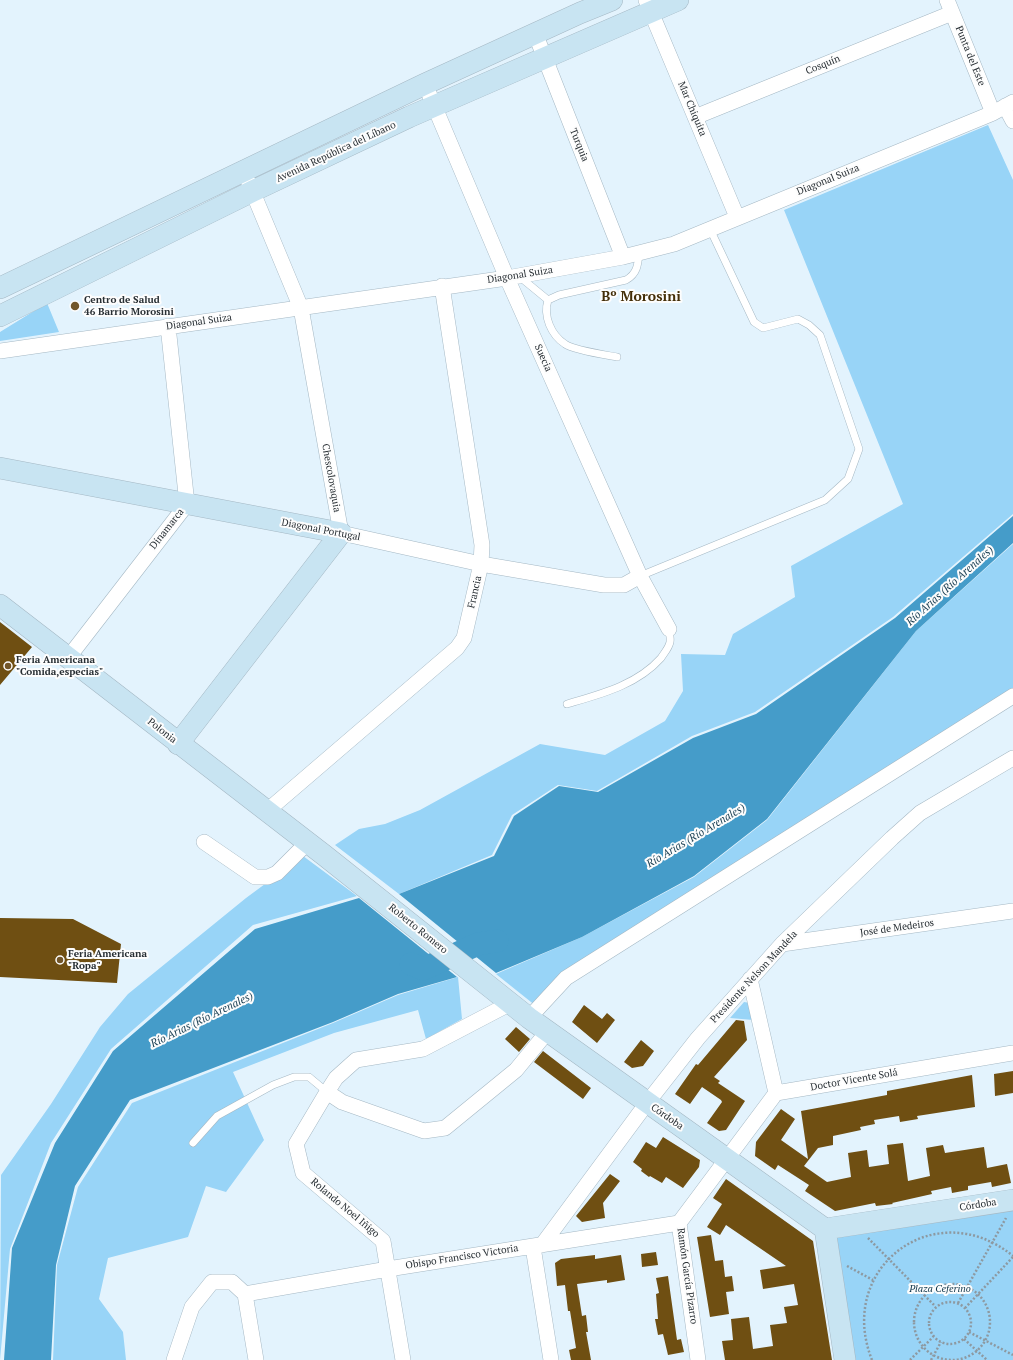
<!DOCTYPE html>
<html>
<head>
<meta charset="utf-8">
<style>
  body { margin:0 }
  canvas { display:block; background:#e3f3fd }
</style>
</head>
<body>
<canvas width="1013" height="1360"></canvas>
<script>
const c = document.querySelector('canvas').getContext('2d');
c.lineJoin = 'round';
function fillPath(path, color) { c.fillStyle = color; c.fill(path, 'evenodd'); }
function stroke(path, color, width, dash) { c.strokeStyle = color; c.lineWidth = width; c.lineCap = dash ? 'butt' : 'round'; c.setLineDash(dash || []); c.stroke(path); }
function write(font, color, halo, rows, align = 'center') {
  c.font = font + ' "PT Serif",serif'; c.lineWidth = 4; c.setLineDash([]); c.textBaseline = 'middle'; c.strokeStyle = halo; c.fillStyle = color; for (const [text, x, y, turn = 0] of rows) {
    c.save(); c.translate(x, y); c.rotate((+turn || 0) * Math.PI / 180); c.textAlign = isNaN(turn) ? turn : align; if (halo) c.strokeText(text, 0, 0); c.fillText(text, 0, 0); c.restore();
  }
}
const green = new Path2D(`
  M988,125l25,55v334l-120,103 -138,95 -63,24 -95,55 -39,-6 -46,30 -20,40 -93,39 -64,-49 24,-16 26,-5 35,-14 120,-66 65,11 60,-34 18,-30 -2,-37 44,1 8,-21 62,-37 -4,-31 112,-62 -119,-294z
  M47,303l12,29 -59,9v-9z
  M1013,544v144l-218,137 -233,152 -26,29 -40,-32 86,-37 112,-60 73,-57 149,-189z
  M303,856l54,40 -104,29 -142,124 -60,94 -41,106 -10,111 1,-185 50,-71 49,-77 28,-33 118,-96z
  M458,977l4,42 -36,20 -8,-29 -84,23 -101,39 31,68 -38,52 -20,-6 -18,51 -80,21 -9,41 24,33 3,28h-73l4,-95 21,-78 54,-84 201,-80 65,-28z
  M744,1002l6,1 3,17 -23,-2z
  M1013,1205v155h-162l-19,-126z`);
const water = new Path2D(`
  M1013,516v27l-97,88 -149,188 -73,57 -112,61 -86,36 -97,-79 95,-38 20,-40 45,-30 39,6 95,-54 63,-24 139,-96z
  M359,898l98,79 -59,17 -65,28 -203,78 -55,86 -19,79 -5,95h-47l8,-112 43,-105 58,-92 142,-122z`);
const river = new Path2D(`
  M411,964l12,5 55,-25 19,-3`);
const building = new Path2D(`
  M0,622l32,25 -32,38z
  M0,918l73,1 48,25 -4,39 -117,-6z
  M584,1005l18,14 5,-6 8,7 -18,23 -25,-21z
  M736,1020l8,1 3,19 -33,37 6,4 -2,2 27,18 -19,29 -7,1 -12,-8 15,-21 -1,-2 -19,-13 -12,17 -15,-10 21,-30 2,1z
  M516,1027l14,12 -11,13 -14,-13z
  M641,1040l13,11 -11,15 -11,2 -8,-6z
  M543,1051l48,37 -8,11 -49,-37z
  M1013,1071v22l-18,3 -1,-22z
  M972,1075l3,32 -58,9 1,3 -18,3 -1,-6 -25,4 1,4 -15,3 1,3 -28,6v9l-15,3 -14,18 23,16 24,-5 -3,-24 19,-3 2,17 20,-3 -2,-19 16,-2 5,38 22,-5 -4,-28 17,-3 2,8 39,-6 3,21 20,-4 4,19 -19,4 -1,-5 -23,4v4l-16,3 -1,-6 -20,4 1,3 -40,9 1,1 -17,2 -1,-3 -40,8 -30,-20 4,-6 -31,-20 -3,5 -20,-14 1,-14 25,-33 14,10 -14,21 27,19 -7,-48 86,-16v-4z
  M663,1137l37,23 -1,7 -16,21 -17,-11 -4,6 -12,-7 -1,1 -8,-6 1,-2 -9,-7 13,-20 10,6z
  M610,1174l10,7 -17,22 2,15 -23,4 -6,-6z
  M726,1179l87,62 19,119h-107l-3,-19 11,-1 -2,-21 18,-2 4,32 20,-3 -3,-21 17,-2 -3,-16 14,-2 -4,-21 -31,5 -3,-19 26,-4 -60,-41 -6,10 -13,-8 15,-23 -9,-6z
  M711,1235l4,26 8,-1 2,17 7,-1 2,15 -8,1 3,22 -19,3 -13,-80z
  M656,1252l2,13 -16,2 -1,-13z
  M595,1255v4l26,-4 4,25 -18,3v-3l-30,4 5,32 4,-1 2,17h-2l5,28h-20l-2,-10 7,-2 -6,-37h-2l-3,-26 -8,1 -2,-23 6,-4z
  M668,1276l9,64 4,-1 3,13 -16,3 -5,-21 -5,1 -3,-16h3l-2,-25 3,-1 -3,-15z`);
const path = new Path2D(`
  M868,1238l67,68
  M847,1266l26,14
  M914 1322a38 38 0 1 1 76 0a38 38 0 1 1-76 0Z
  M929 1323a21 21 0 1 1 42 0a21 21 0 1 1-42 0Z
  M958,1303l48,-85
  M965,1308l48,-51
  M969,1332l44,23
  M964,1339l23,21
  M872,1360c-37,-93 64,-167 141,-104
  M910,1360l23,-23
  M931,1360l10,-18`);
const lane = new Path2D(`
  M520,277l28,23
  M617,357c-11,-2 -44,-7 -52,-13 -14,-9 -22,-28 -17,-44l11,-5 67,-15c11,-6 12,-15 13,-27
  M640,576l185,-76 23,-21 11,-30 -39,-114 -11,-10 -11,-6 -35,9 -9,-6 -44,-93
  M567,704c34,-10 70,-19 94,-46 3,-5 8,-10 9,-16 1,-4 -1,-9 -1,-13
  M193,1143l24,-27 56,-31 21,-8h15l18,15`);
const street = new Path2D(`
  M646,0l91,217
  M947,0l46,113
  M535,33l88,224
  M425,84l82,194 133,298 29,53
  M1005,106l8,15
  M695,117l257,-104
  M249,183l52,125 40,225 140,31 123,21h20l16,-9
  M0,351l507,-73 116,-21 51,-13 319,-131 20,-11
  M68,658l119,-154 -19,-178
  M267,811l190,-163 7,-10 17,-74 1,-19 -40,-259
  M204,842l51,35h13l9,-4 31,-31
  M782,944l231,-33
  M750,979l26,114
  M529,1018l37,-40 447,-282
  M327,1092l9,-14 20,-18 67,-11 88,-46
  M542,1245l105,-142 51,-65 84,-94 110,-106 28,-25 93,-55
  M533,1247l18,113
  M245,1294l143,-25 291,-46
  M245,1294l11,66
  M174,1360l18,-53 20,-25h20l13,12
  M403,1360l-20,-119 -80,-68 -7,-29 31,-52 15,10 82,29 21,-3 71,-58 32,-39
  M698,1360l-19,-137 97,-130 237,-40`);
const secondary = new Path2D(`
  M0,288l425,-204 155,-71 32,-13
  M0,316l253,-125 156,-74 269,-117
  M0,468l341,65 -163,211
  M0,605l324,250 205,163 296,211
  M845,1360l-20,-131 188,-29`);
const markers = [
  [75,306,5,"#725629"],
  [8,666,4,"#725629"],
  [60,960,4,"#725629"]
];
const streetNames = [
  ["Punta del Este",970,56,68],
  ["Cosquín",823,65,-22],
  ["Mar Chiquita",692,109,67],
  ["Turquia",579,145,68],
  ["Avenida República del Líbano",336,152,-25],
  ["Diagonal Suiza",828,180,-22],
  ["Diagonal Suiza",520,275,-9],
  ["Diagonal Suiza",199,322,-8],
  ["Suecia",543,358,66],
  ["Chescolovaquia",331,478,80],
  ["Dinamarca",167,529,-52],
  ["Diagonal Portugal",321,530,11],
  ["Francia",475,592,-77],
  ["Polonia",162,731,38],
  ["José de Medeiros",897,928,-8],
  ["Roberto Romero",418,929,39],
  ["Presidente Nelson Mandela",754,977,-47],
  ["Doctor Vicente Solá",854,1080,-10],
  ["Córdoba",667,1117,35],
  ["Córdoba",978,1205,-9],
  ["Rolando Noel Iñigo",345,1208,40],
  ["Obispo Francisco Victoria",462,1257,-9],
  ["Ramón García Pizarro",687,1276,82]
];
const poiNames = [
  ["Centro de Salud",84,300],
  ["46 Barrio Morosini",84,312],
  ["Feria Americana",16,660],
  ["\"Comida,especias\"",16,672],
  ["Feria Americana",68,954],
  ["\"Ropa\"",68,966]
];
const parkNames = [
  ["Plaza Ceferino",940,1289]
];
const waterNames = [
  ["Río Arias (Río Arenales)",950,586,-42],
  ["Río Arias (Río Arenales)",696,836,-31],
  ["Río Arias (Río Arenales)",202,1020,-26]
];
const districtNames = [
  ["Bº Morosini",641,297]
];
fillPath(green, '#98d4f7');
fillPath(water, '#459cc9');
stroke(river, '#459cc9', 23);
fillPath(building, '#6f4f12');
stroke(lane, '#a5b8c4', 8);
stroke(street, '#a5b8c4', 16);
stroke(secondary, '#a5b8c4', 22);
stroke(path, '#8d99a1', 2.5, [2, 2]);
stroke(lane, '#fff', 7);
stroke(street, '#fff', 15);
stroke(secondary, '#c8e4f2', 21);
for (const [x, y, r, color] of markers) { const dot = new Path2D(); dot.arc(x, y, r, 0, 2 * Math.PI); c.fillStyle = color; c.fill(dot); stroke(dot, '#fdfdfd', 1.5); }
write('10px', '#282f34', '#fdfdfd', streetNames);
write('bold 10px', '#282f34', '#fdfdfd', poiNames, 'left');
write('italic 10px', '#10364a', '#fdfdfd', parkNames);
write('italic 11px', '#193e52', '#fdfdfd', waterNames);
write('bold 14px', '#442f09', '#fdfdfd', districtNames);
</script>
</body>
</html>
